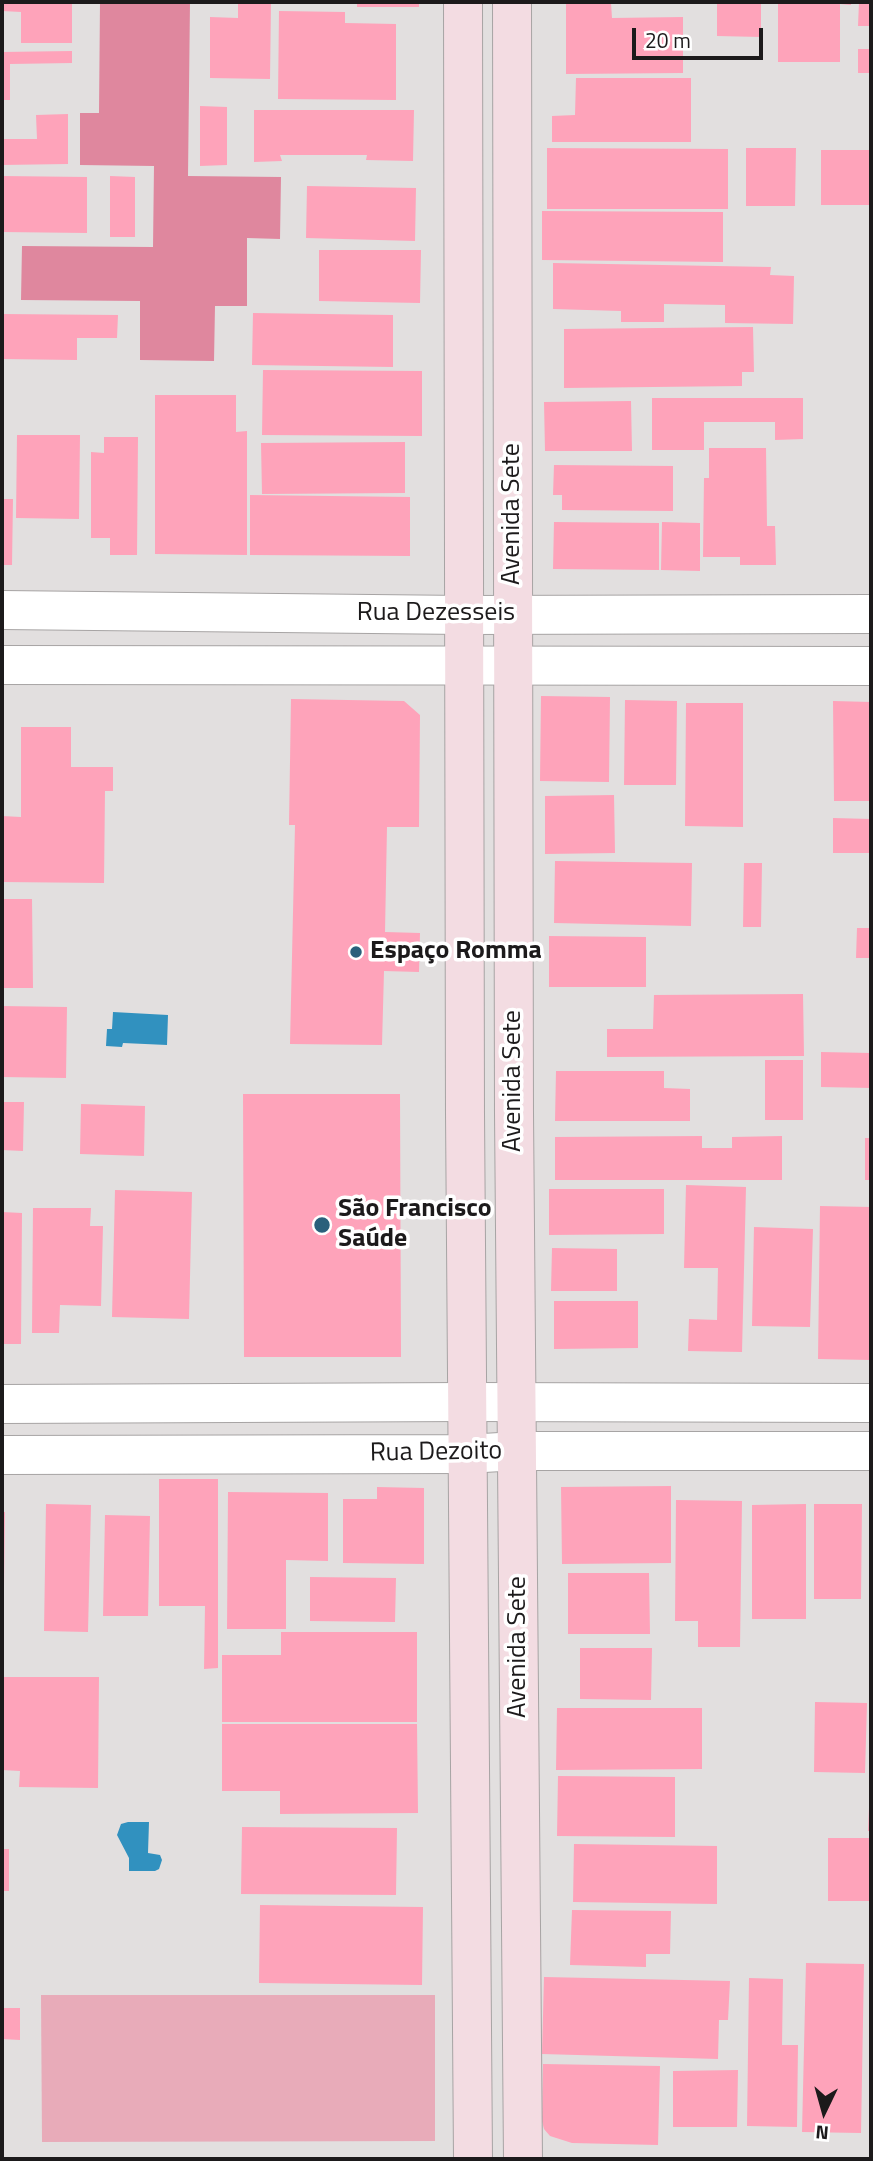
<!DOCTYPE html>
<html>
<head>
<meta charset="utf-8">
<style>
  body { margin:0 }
  #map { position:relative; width:873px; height:2161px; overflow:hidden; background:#e2dfdf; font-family:"Titillium Web",sans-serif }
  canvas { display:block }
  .frame { position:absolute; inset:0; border:4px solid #1c1a1b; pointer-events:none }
  .north { position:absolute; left:789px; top:2077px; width:70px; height:70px; -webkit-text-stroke:5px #fff; paint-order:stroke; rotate:185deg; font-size:19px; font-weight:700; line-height:28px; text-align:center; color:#1c1a1b }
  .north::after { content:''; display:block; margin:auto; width:24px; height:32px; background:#1c1a1b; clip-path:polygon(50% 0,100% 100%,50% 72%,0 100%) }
  .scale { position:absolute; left:632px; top:28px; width:131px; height:32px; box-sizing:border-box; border:4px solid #1c1a1b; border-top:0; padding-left:9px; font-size:21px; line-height:24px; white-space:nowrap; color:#1c1a1b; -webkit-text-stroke:5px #fff; paint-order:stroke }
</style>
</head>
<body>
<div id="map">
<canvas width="873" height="2161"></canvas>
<div class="frame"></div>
<div class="north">N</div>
<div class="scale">20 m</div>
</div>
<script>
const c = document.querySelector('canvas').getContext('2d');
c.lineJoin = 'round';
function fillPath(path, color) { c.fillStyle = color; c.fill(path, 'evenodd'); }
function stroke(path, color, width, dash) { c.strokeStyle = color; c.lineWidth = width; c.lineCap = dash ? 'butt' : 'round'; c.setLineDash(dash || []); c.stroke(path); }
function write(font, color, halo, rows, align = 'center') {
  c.font = font + ' "Titillium Web",sans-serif'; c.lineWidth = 7; c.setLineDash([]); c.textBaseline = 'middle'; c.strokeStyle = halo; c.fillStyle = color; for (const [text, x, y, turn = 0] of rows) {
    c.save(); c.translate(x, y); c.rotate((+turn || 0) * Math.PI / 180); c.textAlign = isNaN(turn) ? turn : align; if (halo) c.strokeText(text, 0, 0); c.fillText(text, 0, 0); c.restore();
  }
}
const green = new Path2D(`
  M41,1995h394v146l-393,1z`);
const forest = new Path2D(`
  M100,2h90l-2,174 93,1 -1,62 -33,-1v68h-32l-1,55 -74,-1v-59l-119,-1 1,-54 131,1 1,-81 -74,-1v-52h19z`);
const water = new Path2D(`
  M113,1012l55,3 -1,30 -44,-2 -1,4 -16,-1 1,-17h5z
  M128,1822h21l-1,31 12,2 2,5 -3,9 -4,2h-26v-13l-12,-23 4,-11z`);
const building = new Path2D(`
  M2,2h70v41h-51v-31l-19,-1z
  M238,2h33l-1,77 -60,-1v-61l28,1z
  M357,2h62v5h-62z
  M717,2h44v35l-44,-1z
  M778,2h73v3l-11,-1v58h-62z
  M859,2h12v24h-13z
  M566,3h45l1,15 71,-1v56l-117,1z
  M279,11l66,1v11l51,1v76l-118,-1z
  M858,49h13v24h-13z
  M72,51v12l-62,1v36h-8v-48z
  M576,78h115v64h-139v-26l23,-1z
  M200,106l27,1v58l-27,1z
  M254,110h160l-1,51 -47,-1 1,-5h-87l2,6 -28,1z
  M68,114v50l-66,1v-26h35l-1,-24z
  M547,148l181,1v60h-181z
  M746,148h50l-1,58h-49z
  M821,150h50v55h-50z
  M2,176l85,1v56l-85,-1z
  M110,176l25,1v60h-25z
  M307,186l109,2 -1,53 -109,-3z
  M542,211l181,1v50l-181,-2z
  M319,250h102l-1,53 -101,-2z
  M553,263l218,4 -1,8 24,1 -1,48 -68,-1v-18l-61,-1v18h-43v-11l-68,-2z
  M253,313l140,2v52l-141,-2z
  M2,314l116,1 -1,23h-40v22l-75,-1z
  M753,327l1,45h-12v14l-178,2v-59z
  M263,370l159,1v65l-160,-1z
  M155,395h81v37l11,-1v124l-92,-1z
  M652,398h151v41l-28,1v-18h-71v28h-52z
  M631,401l1,50h-87l-1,-49z
  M17,435h63l-1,84 -63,-1z
  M104,437h34l-1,118h-27v-17h-19v-86l13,1z
  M405,442v51l-143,1 -1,-51z
  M709,448h57l1,78h8l1,39h-36v-8h-37l1,-79h5z
  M554,465l119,1v45l-111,-1v-15h-9z
  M250,495l160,2v59l-160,-1z
  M2,499h11l-1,66h-10z
  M554,522l105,1v47l-106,-1z
  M662,522l38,1v48l-39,-1z
  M541,696l69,1 -1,85 -69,-1z
  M291,699l113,2 16,14 -1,112h-32l-2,105 35,1 -1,39 -35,-1 -2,74 -92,-1 5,-219h-6z
  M625,700l52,1 -1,84h-52z
  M833,701l38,1v99h-37z
  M686,703h57v124l-58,-1z
  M21,727h50v40h42v24h-8l-1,92 -102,-1v-66l19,1z
  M614,795l1,58 -70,1v-58z
  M833,818l38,1v34h-38z
  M555,861l137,2 -1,63 -137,-3z
  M744,863h18l-1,64h-18z
  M2,899h30l1,89h-31z
  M857,928h14v30h-15z
  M549,936l97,1v50h-97z
  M803,994l1,62 -197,1v-28h46l1,-34z
  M2,1006l65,1 -1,71 -64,-1z
  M821,1052l50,1v35l-50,-1z
  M765,1060h38v60h-38z
  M556,1071h108v17l26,1v32h-135z
  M243,1094h157l1,263h-157z
  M2,1102h22l-1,49 -21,-1z
  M81,1104l64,2 -1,50 -64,-2z
  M702,1136v12h30v-11l50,-1v44h-227v-43z
  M865,1138h6v42h-6z
  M686,1185l60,2 -4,165 -54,-1 1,-32 28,1 1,-52h-34z
  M549,1189h115v45l-115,1z
  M115,1190l77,2 -3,127 -77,-2z
  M820,1206l51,1v153l-53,-1z
  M33,1208h58l-1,18h13l-2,80 -41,-1 -1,28h-27z
  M2,1212l20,1 -1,131h-19z
  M754,1227l59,2 -3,98 -58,-1z
  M552,1248l65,1v42h-66z
  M554,1301h84v47l-84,1z
  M159,1479h59v189l-14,1 1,-63h-46z
  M671,1486v77l-109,1 -1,-77z
  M377,1487l47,1v76l-81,-1v-64h34z
  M228,1492l100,1v68l-42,-1v69h-59z
  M676,1500l66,1 -2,146h-42v-26h-23z
  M46,1504l45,1 -3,127 -44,-1z
  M806,1504v115h-54v-114z
  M814,1504h48l-1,95h-47z
  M2,1512h3l-1,74h-2z
  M105,1515l45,1 -2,100h-45z
  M568,1573h81l1,61h-82z
  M310,1577l86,1 -1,44 -85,-1z
  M281,1632h136v90h-195v-67h59z
  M580,1648h72l-1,52 -71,-1z
  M2,1677h97l-1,111 -79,-1 1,-16 -18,-1z
  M815,1702l52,1 -2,70 -51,-1z
  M557,1708h145v61l-146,1z
  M222,1724h195l1,89 -138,1v-23h-58z
  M558,1776l117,1v60l-118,-1z
  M869,1808h2v23h-3z
  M242,1827l155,1 -1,67 -155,-1z
  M828,1838h43v63h-43z
  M574,1844l143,2v58l-144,-2z
  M2,1849h7v42h-7z
  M260,1905l163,2 -1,78 -163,-2z
  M572,1910l99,1 -1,43h-24v13l-76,-2z
  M806,1963l58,1 -3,169 -59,-1z
  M544,1977l186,4 -2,39h-9l-1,39 -176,-5z
  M749,1978l34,1 -1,66h16l-1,82 -50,-1z
  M2,2008h18v32l-18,-1z
  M543,2064l117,2 -2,79 -86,-2 -22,-7 -6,-7 -2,-8z
  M738,2070l-1,57h-64v-56z`);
const street = new Path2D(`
  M2,610l462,5 407,-1
  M2,665l869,1
  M2,1404l465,-2 404,1
  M2,1455l465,-1 50,-3h354`);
const secondary = new Path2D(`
  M463,2l2,1111 8,1046
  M512,2l2,1111 9,1046`);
const markers = [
  [356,952,7,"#2a607b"],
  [322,1225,9,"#2a607b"]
];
const streetNames = [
  ["Avenida Sete",513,514,-90],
  ["Rua Dezesseis",436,614],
  ["Avenida Sete",514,1081,-90],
  ["Rua Dezoito",436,1453,-1],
  ["Avenida Sete",519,1647,-90]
];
const poiNames = [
  ["Espaço Romma",370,952],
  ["São Francisco",338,1210],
  ["Saúde",338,1240]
];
fillPath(green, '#e8abb9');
fillPath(forest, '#df879e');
fillPath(water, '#3191bf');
fillPath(building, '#fea3ba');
stroke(street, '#a7a4a4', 40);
stroke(secondary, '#a7a4a4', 40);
stroke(street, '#fff', 38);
stroke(secondary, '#f3dce2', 38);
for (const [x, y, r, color] of markers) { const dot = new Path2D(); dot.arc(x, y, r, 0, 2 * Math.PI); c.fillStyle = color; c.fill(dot); stroke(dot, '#fff', 2.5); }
write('26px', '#1c1a1b', '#fff', streetNames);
write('bold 26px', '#1c1a1b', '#fff', poiNames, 'left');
</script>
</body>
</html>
